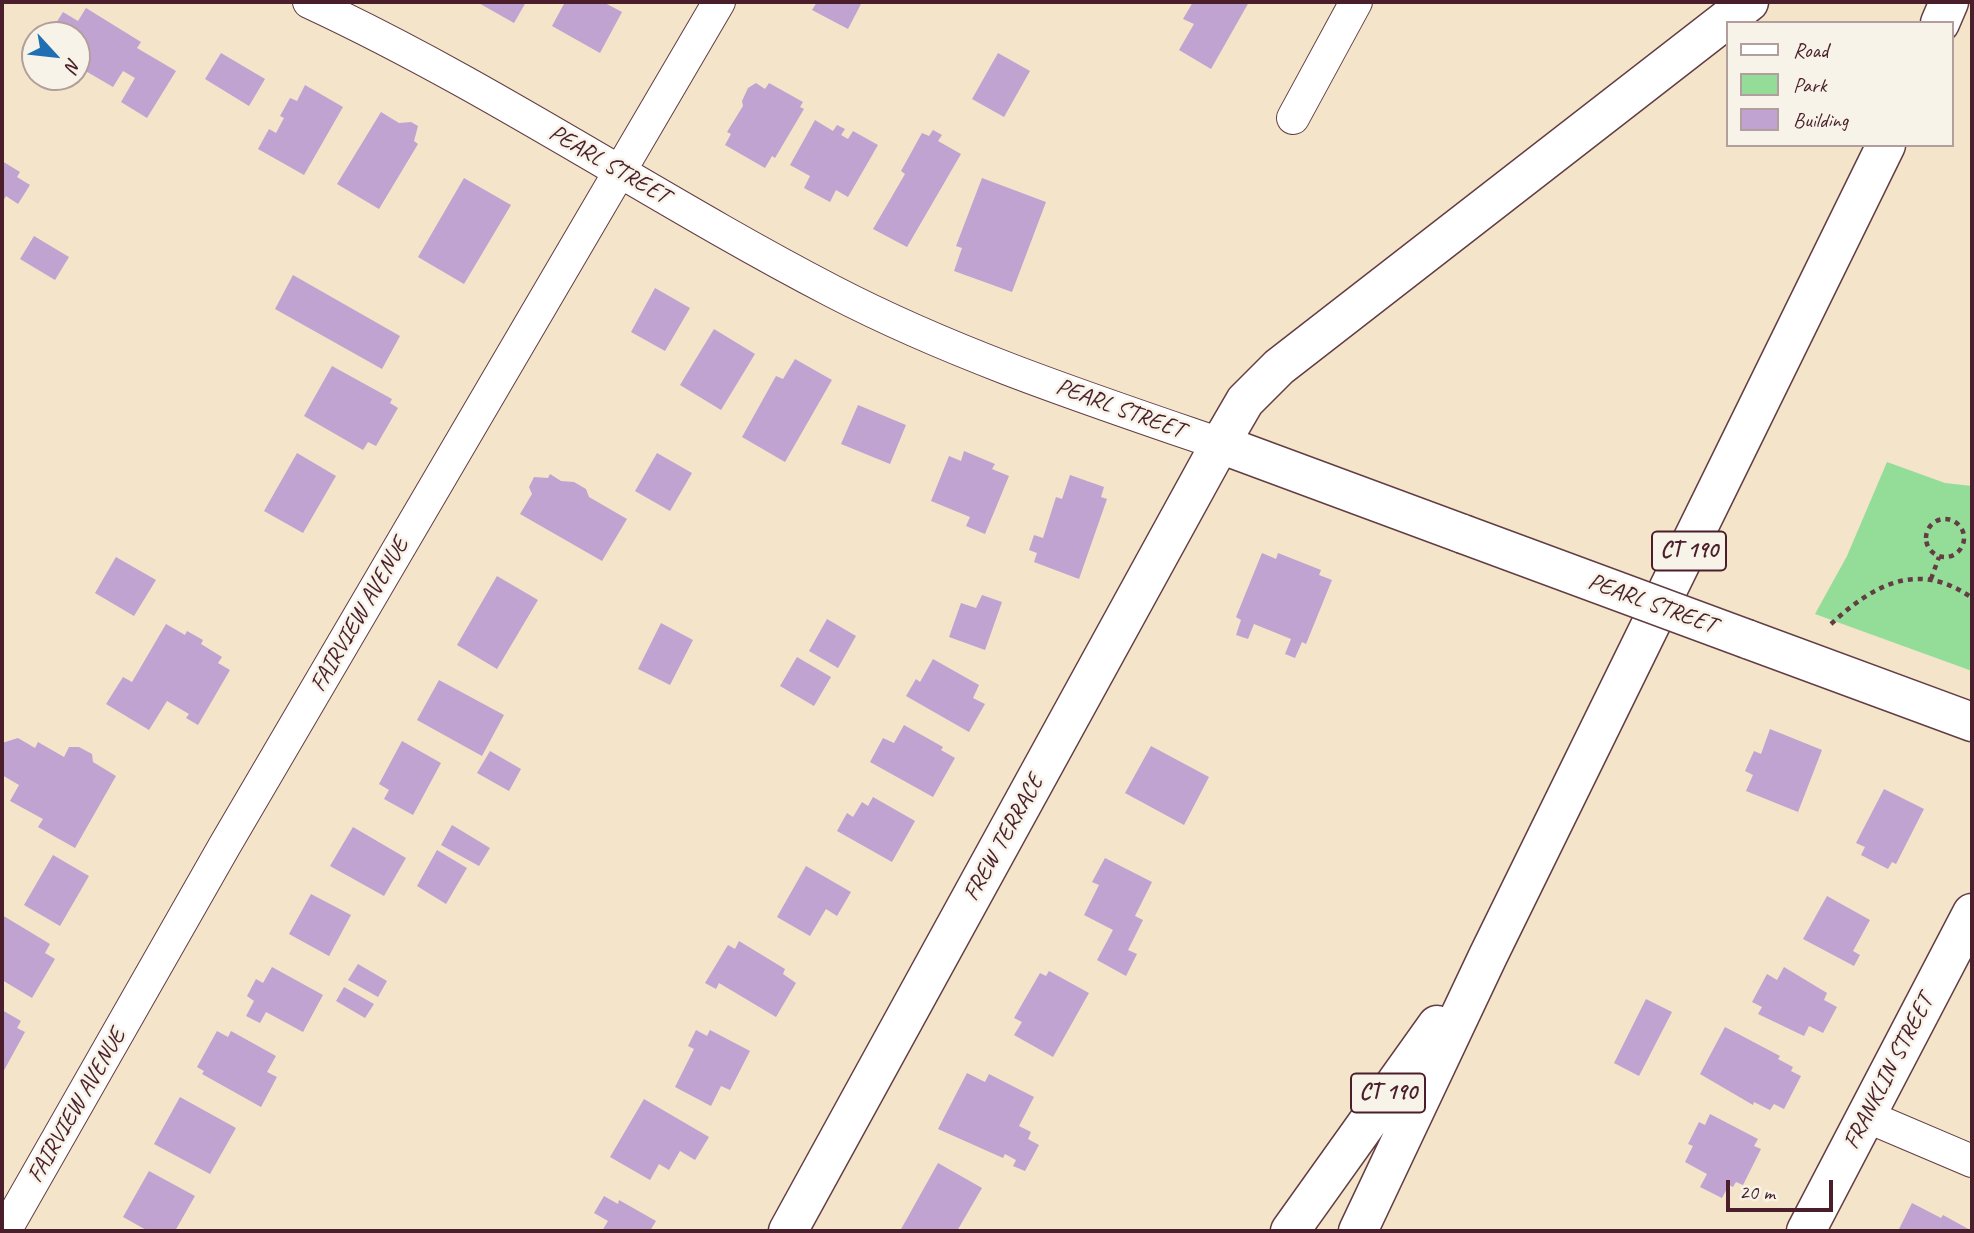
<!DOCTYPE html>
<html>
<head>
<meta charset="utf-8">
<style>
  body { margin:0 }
  #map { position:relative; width:1974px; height:1233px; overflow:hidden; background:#f3e4ca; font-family:Caveat,sans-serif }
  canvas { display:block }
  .frame { position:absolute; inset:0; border:4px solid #4a1f2b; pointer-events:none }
  .legend { position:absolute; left:1726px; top:21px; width:228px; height:126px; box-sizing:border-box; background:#f7f3e8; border:2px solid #b29e9c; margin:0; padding:9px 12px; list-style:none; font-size:21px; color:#4a1f2b }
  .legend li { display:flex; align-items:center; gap:14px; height:35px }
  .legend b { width:35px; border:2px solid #b29e9c }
  .north { position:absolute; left:21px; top:21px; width:70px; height:70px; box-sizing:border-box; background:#f7f3e8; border:2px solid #b29e9c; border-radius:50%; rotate:117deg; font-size:19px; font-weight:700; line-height:28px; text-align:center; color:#4a1f2b }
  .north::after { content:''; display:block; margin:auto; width:24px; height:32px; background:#1f6fb2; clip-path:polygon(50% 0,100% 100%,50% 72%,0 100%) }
  .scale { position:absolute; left:1726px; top:1180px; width:107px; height:32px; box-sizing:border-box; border:4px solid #4a1f2b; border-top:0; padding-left:9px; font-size:21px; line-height:24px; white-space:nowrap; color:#4a1f2b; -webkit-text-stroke:5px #f7f3e8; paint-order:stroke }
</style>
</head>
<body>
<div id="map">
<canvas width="1974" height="1233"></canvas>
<div class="frame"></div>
<ul class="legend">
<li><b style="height:9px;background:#fff"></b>Road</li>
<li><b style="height:19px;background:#94dd99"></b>Park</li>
<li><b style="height:19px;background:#c0a3d1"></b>Building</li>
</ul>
<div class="north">N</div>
<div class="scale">20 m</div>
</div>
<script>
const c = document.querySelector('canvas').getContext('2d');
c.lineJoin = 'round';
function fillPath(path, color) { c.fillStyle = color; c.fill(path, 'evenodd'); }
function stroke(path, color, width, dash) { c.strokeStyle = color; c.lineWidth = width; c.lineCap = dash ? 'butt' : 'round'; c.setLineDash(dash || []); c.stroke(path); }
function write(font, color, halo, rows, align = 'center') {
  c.font = font + ' Caveat,sans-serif'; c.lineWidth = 5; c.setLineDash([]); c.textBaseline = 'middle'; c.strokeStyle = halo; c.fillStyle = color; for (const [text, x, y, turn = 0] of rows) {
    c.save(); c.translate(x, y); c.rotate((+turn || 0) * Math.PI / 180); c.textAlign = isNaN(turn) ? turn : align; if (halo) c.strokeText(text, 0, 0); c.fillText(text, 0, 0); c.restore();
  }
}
const green = new Path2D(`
  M1887,462l58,21 27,3v185l-157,-57 32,-58z`);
const building = new Path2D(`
  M477,2h49l-12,21z
  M565,2h38l19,10 -22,41 -48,-27z
  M817,2h45l-14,27 -36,-19z
  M1193,2h56l-38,67 -32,-19 15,-26 -11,-5z
  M86,8l55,34 -4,6 39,23 -29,47 -26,-16 14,-24 -12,-7 -10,16 -36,-21v-31h-19l-7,-4 12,-19 15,9z
  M221,53l44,26 -16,27 -44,-27z
  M998,53l32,18 -26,46 -32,-18z
  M756,83l9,6 4,-6 34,19 -3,5 4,2 -29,49 -3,-2 -7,12 -40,-23 6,-11 -4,-2 16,-26 -1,-5 6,-13z
  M305,85l38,22 -39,68 -46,-26 11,-20 7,4 8,-15 -4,-2 10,-18 7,3z
  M381,112l18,11 12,-1 7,4 -4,15 4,3 -39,65 -42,-25z
  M815,120l18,11 4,-6 8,4 -4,6 7,4 5,-8 25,14 -30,52 -12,-7 -6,12 -26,-14 6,-12 -20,-11z
  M933,130l9,5 -4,6 23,13 -54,93 -34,-18 32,-55 -4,-3 21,-38 7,3z
  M2,161l18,11 -3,5 13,8 -12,19 -12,-8 -4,7z
  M464,178l47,27 -47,79 -46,-27z
  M982,178l64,24 -34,90 -58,-21 8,-23 -6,-2z
  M34,236l35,21 -14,23 -35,-21z
  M293,275l107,61 -18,33 -107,-60z
  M655,288l35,20 -25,43 -34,-19z
  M714,329l41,25 -34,56 -41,-25z
  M795,359l37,21 -47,82 -43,-25 34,-61 7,3z
  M332,366l60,33 -2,4 8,5 -22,38 -8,-4 -5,8 -59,-34z
  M858,405l48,20 -16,39 -49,-20z
  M964,451l31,13 -3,5 17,7 -24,58 -19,-8 4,-9 -39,-16 18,-45 12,5z
  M297,453l39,23 -33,57 -39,-22z
  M657,453l35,20 -22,38 -35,-20z
  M550,474l11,7 13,1 12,7 3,8 38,22 -25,42 -82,-47 12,-20 -3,-7 5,-10 14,1z
  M1070,475l34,12 -3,10 6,2 -28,80 -45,-17 3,-9 -8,-3 5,-15 9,3 13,-41 6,2z
  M1262,553l14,6 2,-6 43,17 -2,5 13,5 -26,64 -4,-2 -7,16 -10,-4 6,-15 -37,-15 -6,15 -12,-4 5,-15 -5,-3z
  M116,557l40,23 -22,36 -39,-23z
  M497,576l41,24 -41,69 -40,-24z
  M982,595l20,7 -17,48 -36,-13 12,-34 15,5z
  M827,619l29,17 -18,32 -29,-17z
  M661,623l32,17 -23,45 -32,-16z
  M166,624l19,11 2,-4 16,9 -2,4 21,13 -4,6 12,7 -32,55 -12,-7 3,-4 -22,-13 -18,29 -43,-26 17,-27 9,5z
  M797,657l34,20 -17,29 -34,-20z
  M933,659l46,26 -6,13 12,6 -16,28 -63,-36 10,-17 4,3z
  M439,680l65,35 -22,41 -65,-36z
  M904,725l39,22 -2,3 14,8 -22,39 -63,-35 13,-24 11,5z
  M1770,729l52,21 -24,62 -52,-21 7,-16 -8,-4 9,-20 7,3z
  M18,738l17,10 3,-6 26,15 5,-10h10l13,7 1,8 23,14 -41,72 -37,-21 5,-8 -33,-18 9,-16 -17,-10v-32z
  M402,741l39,22 -28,52 -29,-16 5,-9 -10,-6z
  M1151,746l58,31 -25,48 -59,-32z
  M490,751l31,18 -12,22 -32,-18z
  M1884,789l40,20 -28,55 -4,-2 -4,7 -27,-14 4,-8 -9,-4z
  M873,797l42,24 -23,41 -55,-31 10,-18 6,4 9,-15 6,4z
  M452,825l38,23 -11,18 -38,-21z
  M353,827l53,31 -22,38 -54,-30z
  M437,850l30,18 -21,36 -29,-18z
  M53,855l36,21 -29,50 -36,-21z
  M1105,858l47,24 -17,34 8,4 -15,30 9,4 -11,22 -29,-16 16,-30 -29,-15 15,-30 -7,-3z
  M806,866l45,26 -14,24 -11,-7 -16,27 -33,-19z
  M311,894l40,21 -22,41 -40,-22z
  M1827,896l43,24 -17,31 7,4 -6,11 -51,-27z
  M2,915l48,29 -5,9 10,6 -23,39 -30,-18z
  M739,941l46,28 -2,5 13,9 -20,34 -57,-34 -3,6 -11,-6 23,-38 7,4z
  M358,964l29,17 -9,16 -30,-17z
  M272,967l51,28 -20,37 -37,-20 -6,11 -14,-7 8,-15 -7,-5 9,-17 7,4z
  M1784,967l43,26 -3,7 13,7 -14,26 -14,-7 -5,10 -46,-22 4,-7 -10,-5 15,-28 10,6z
  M1049,971l40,22 -36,64 -39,-22 8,-13 -8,-4 26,-45 6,3z
  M344,987l30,17 -9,14 -29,-17z
  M1646,999l26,13 -33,64 -25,-13z
  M2,1010l19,11 -4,7 8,4 -23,42z
  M1725,1027l55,29 -2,3 15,8 -2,4 10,5 -17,33 -10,-5 -4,6 -16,-8 -1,3 -53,-31z
  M696,1030l11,6 3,-6 40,21 -20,39 -9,-4 -10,20 -36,-19 19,-38 -6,-3z
  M217,1031l11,6 3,-6 45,25 -9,16 10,5 -16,30 -59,-33 2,-3 -7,-4z
  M967,1073l18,9 4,-8 45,23 -15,29 12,6 -3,7 11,6 -14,26 -12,-5 3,-6 -11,-6 -2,4 -65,-29z
  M180,1097l56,31 -26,46 -56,-30z
  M644,1099l65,38 -14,23 -15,-9 -11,19 -10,-6 -9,16 -40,-23z
  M1710,1114l48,25 -4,7 7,3 -18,36 -7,-3 -3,5 -4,-2 -7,13 -22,-11 7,-13 -22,-12 8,-16 -5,-2 11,-22 6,3z
  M938,1163l44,25 -25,43h-57z
  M149,1171l46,25 -20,35h-27l-25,-14z
  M604,1196l14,8 1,-4 37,21 -6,10h-48l6,-10 -14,-8z
  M1912,1203l29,15 2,-3 29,16h-74z`);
const path = new Path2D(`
  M1926 538a19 19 0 1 1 38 0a19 19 0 1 1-38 0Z
  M1931,579l8,-22
  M1831,624c43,-40 88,-64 141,-26`);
const street = new Path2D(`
  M309,2c181,84 346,197 523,289 123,64 257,108 388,153
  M1293,118l63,-116
  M1866,1116l106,45
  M5,1231l220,-386 494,-843`);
const secondary = new Path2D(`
  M1747,639l225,83
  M788,1231l432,-787 243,90
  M1806,1231l166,-318`);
const primary = new Path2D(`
  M1940,23l9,-21
  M1220,444l25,-43 34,-34 470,-365
  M1290,1231l147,-206
  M1358,1231l130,-275 398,-811`);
const secondaryBridge = new Path2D(`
  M1463,534l284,105`);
const shields = [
  [1689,551,74],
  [1388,1093,74]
];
const shieldNames = [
  ["CT 190",1689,551],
  ["CT 190",1388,1093]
];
const streetNames = [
  ["PEARL STREET",609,165,30],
  ["PEARL STREET",1120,409,20],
  ["PEARL STREET",1652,604,20],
  ["FAIRVIEW AVENUE",360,615,-60],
  ["FREW TERRACE",1004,838,-61],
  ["FRANKLIN STREET",1889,1072,-63],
  ["FAIRVIEW AVENUE",77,1106,-60]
];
fillPath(green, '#94dd99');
fillPath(building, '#c0a3d1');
stroke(street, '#633d43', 34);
stroke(secondary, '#633d43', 41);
stroke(primary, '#633d43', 41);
stroke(path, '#633d43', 4.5, [5, 5]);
stroke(street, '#fff', 32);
stroke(secondary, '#fff', 38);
stroke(primary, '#fff', 38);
stroke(secondaryBridge, '#633d43', 41, []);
stroke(secondaryBridge, '#fff', 38);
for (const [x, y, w] of shields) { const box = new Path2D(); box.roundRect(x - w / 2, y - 19.5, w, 39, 5); c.fillStyle = '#f7f3e8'; c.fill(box); stroke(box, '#4a1f2b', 2); }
write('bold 23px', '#4a1f2b', null, shieldNames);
write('24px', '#4a1f2b', '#f7f3e8', streetNames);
</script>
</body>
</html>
